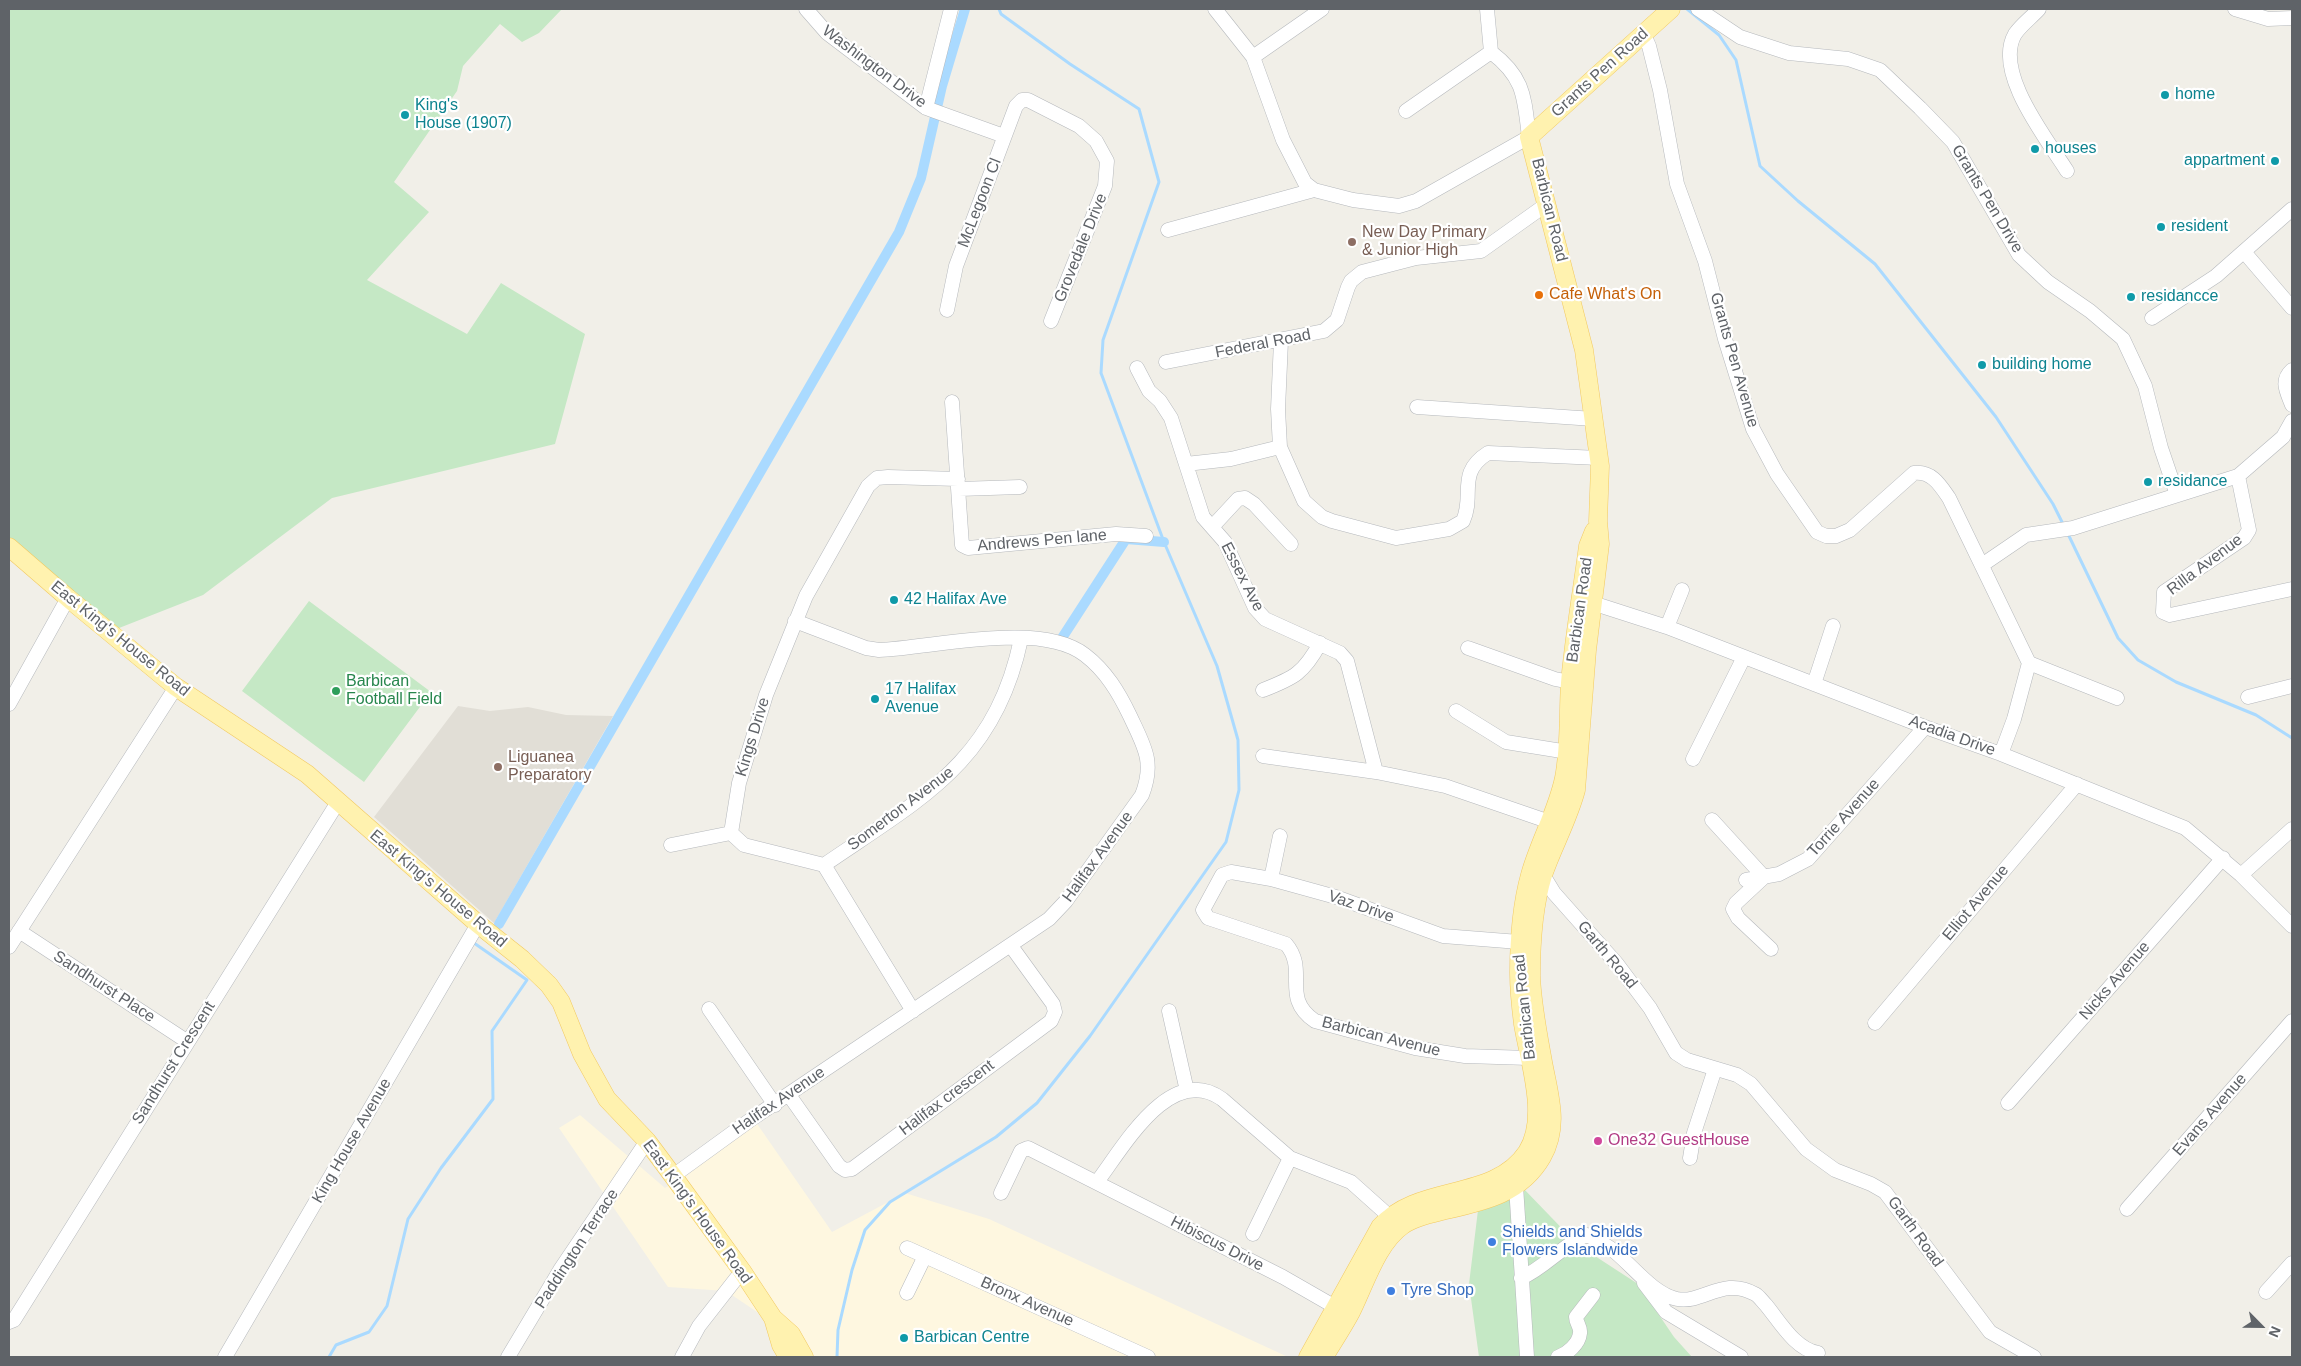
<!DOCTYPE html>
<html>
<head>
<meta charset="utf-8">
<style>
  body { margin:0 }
  #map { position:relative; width:2301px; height:1366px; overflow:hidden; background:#f1efe8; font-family:Arial,sans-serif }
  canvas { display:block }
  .frame { position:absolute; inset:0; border:10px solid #5f6368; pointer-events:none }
  .north { position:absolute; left:2236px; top:1301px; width:50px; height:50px; -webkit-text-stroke:4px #fff; paint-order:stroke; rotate:113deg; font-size:14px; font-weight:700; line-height:20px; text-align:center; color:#5f6368 }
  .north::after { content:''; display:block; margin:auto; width:18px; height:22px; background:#5f6368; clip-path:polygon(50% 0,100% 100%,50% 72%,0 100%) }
</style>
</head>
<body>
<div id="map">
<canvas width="2301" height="1366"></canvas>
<div class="frame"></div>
<div class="north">N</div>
</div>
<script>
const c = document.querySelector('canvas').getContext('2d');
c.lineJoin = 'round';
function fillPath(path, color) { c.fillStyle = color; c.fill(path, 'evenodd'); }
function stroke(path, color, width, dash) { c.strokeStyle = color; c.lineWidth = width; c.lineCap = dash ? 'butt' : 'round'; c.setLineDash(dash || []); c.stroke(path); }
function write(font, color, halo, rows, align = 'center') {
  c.font = font + ' Arial,sans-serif'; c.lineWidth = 4.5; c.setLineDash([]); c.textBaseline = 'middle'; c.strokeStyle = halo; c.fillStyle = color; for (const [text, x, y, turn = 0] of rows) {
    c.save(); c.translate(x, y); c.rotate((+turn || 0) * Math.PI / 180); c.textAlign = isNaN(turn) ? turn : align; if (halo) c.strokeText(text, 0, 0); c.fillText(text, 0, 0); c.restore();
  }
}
const commercial = new Path2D(`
  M580,1115l85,73 23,-14 65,-56 79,114 73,-39 84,26 299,138h-507l-18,-41 -37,-25 -58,-4 -109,-159z`);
const education = new Path2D(`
  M458,706l32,5 38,-4 38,8 47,1 -119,207 -120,-106z`);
const green = new Path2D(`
  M9,9h553l-23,24 -17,9 -22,-18 -37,42 -6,25 -63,91 35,30 -62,68 100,54 34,-51 84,51 -30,110 -223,54 -129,97 -89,35 -105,-92z
  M309,601l122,91 -67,90 -122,-91z
  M1522,1187l56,58 60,39 36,53 18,20h-213l-10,-73 9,-74z`);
const stream = new Path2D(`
  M1687,9l32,26 17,25 24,106 38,35 77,63 121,153 57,87 11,22
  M2068,534l50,104 20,22 38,22 80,33 36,23
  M329,1357l7,-12 33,-13 18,-26 21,-87 33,-51 52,-69 -1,-68 35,-51 -53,-37
  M837,1357l1,-27 14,-60 13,-40 25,-28 106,-65 41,-34 53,-67 136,-194 13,-52 -1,-50 -21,-74 -53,-124 -63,-169 2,-33 56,-158 -20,-73 -69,-45 -69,-50 -2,-5`);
const canal = new Path2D(`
  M1062,638l64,-99 38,3
  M499,924l400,-692 22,-54 21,-92 23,-77`);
const minor = new Path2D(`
  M806,9l21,24 99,75 78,28
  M1215,9l38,48 30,83 22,43 9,7 39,10 46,6 17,-5 113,-64c-5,-40 -4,-59 -38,-85l-4,-43
  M1698,9l42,28 49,16 59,6 32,11 40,38 33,34 66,113 29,27 42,29 33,28 22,47 16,62 16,47
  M2039,9c-7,8 -18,16 -24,25 -22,38 32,105 52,137
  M2235,9l33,10 24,-1
  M1644,35l5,11 11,44 17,94 28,77 20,78 28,90 24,45 40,58 9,4h10l14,-6 64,-57c18,-2 26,12 35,25l80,165 -15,56 -13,35
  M1253,57l69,-48
  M926,108l25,-99
  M1406,111l85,-59
  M1168,230l146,-40
  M2245,253l47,55
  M947,310l9,-44 60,-160 6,-6h6l51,26 17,15 11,20 -2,25 -54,135
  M2152,318l64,-42 76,-67
  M1281,341l-3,68 2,38 24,54 18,16 10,4 64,17 53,-9 14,-8c12,-26 -7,-48 25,-68l111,5
  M1166,362l158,-31 13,-11 11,-33 3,-6 11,-9 54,-14 65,-7 66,-47
  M1137,368l12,23 11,10 11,17 32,99 22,25 30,66 10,11 75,34 7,8 29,111
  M2292,370c-12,11 -5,22 0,35
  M952,402l10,143 6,3 148,-14 30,2
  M1417,407l177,12
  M1186,464l45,-5 49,-12
  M2238,476l11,54 -5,8 -80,54 -1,20 7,3 122,-26
  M959,489l61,-2
  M1213,526l25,-27 7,-1 9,6 37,40
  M1982,565l44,-30 47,-7 165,-52 45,-39 9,-16
  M1583,600l84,27 258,100 76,27 184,74 56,47 51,51
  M1667,627l15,-37
  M1468,648l87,31 15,3
  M2029,663l88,35
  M1814,684l19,-58
  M1263,690c31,-12 41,-17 57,-47
  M2248,697l44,-11
  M9,704l59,-106
  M1456,711l50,31 62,10
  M1263,756l113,16 69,14 105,36
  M1693,759l51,-102
  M1712,820l52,57 -28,26 -3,6 5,9 33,31
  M671,845l60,-12
  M824,865c96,-66 171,-102 197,-226
  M1543,875l11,18 63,71 33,44 26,45 11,7 50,15 14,9 55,65 29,21 36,14 14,8 105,140 44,25
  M2241,875l51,-46
  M1271,879l9,-43
  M1746,880l33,-6 29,-15 117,-132
  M19,931l169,111
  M1519,942l-76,-6 -107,-39 -65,-18 -40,-7 -9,3 -19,35 5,8 78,26c23,27 -6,53 29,77l100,27 50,8 64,2
  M9,947l167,-260
  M709,1009l66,96
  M913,1011l-89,-146 -80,-20 -13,-12 8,-50 27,-88 40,-99 62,-110 9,-8 11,-1 70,2
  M1169,1011l18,80
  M1875,1023l202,-239
  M789,1095l50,71 6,4 7,-1 199,-148 4,-9 -2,-8 -42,-58
  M2008,1103l215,-245
  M1690,1158l4,-25 21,-64
  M673,1176l80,-58 296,-199 17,-18 76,-106c13,-33 2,-49 -12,-79 -11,-23 -24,-45 -45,-61 -45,-35 -152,-7 -206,-5l-13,-2 -71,-27
  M1513,1178l3,8 11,171
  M1097,1182c26,-34 73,-120 125,-83l68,59 61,24 38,34
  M1001,1193l20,-42 7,-3 255,129 54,31
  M2127,1209l165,-188
  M1253,1234l37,-76
  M907,1248l241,109
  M1521,1278c25,-11 41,-33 66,-43 8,4 16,8 23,13 20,14 42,46 67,51 26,5 46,-23 78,-5 4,2 7,7 11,11 14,17 29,44 52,48
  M1644,1283l22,29 75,45
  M2266,1292l26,-29
  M907,1293l18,-37
  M9,1322l5,-2 324,-518
  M225,1357l253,-433
  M508,1357l52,-87 87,-129
  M682,1357l17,-31 43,-55
  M1558,1357c9,-3 21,-13 22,-24 1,-6 -4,-10 -4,-16l17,-22`);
const major = new Path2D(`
  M9,547l59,51 108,89 131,87 171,150 44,35 27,26 12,17 21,52 25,45 40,42 26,35 69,95 31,47 18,16 13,23
  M773,1318l8,27 7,12
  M1308,1357l72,-130c38,-44 114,-25 147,-75 22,-34 2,-91 -4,-128 -2,-16 -4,-34 -4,-51 0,-33 2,-66 11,-98 9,-33 27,-63 34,-97 6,-31 4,-63 6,-95 4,-46 12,-91 18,-137l6,-15
  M1324,1357c9,-15 19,-30 27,-45 14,-28 26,-69 52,-87 11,-8 26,-11 39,-14 39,-9 78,-16 100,-54 18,-31 7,-62 1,-95 -5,-28 -11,-58 -12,-86 0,-34 2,-69 12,-101 10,-29 25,-55 33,-85l11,-140 13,-106 -2,-23 2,-55 -16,-116 -55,-213 142,-128`);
const markers = [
  [2165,95,5,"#0f9aa8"],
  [405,115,5,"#0f9aa8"],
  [2035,149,5,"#0f9aa8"],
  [2275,161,5,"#0f9aa8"],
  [2161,227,5,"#0f9aa8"],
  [1352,242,5,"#8d6e63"],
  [1539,295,5,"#e8710a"],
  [2131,297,5,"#0f9aa8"],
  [1982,365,5,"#0f9aa8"],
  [2148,482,5,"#0f9aa8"],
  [894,600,5,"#0f9aa8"],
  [336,691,5,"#2e9e5b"],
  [875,699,5,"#0f9aa8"],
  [498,767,5,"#8d6e63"],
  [1598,1141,5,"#d1479c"],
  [1492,1242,5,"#3f7fe0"],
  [1391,1291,5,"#3f7fe0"],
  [904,1338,5,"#0f9aa8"]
];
const streetNames = [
  ["Washington Drive",874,67,37],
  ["Grants Pen Road",1600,73,-42],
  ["Grants Pen Drive",1987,199,59],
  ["McLegoon Cl",980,203,-69],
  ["Barbican Road",1549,210,76],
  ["Grovedale Drive",1081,248,-68],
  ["Federal Road",1263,344,-11],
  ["Grants Pen Avenue",1734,360,74],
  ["Andrews Pen lane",1042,541,-5],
  ["Rilla Avenue",2205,565,-37],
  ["Essex Ave",1242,577,63],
  ["Barbican Road",1580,610,-82],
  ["East King's House Road",120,639,39],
  ["Acadia Drive",1952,736,20],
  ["Kings Drive",753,737,-73],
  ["Somerton Avenue",901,809,-37],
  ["Torrie Avenue",1844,818,-48],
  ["Halifax Avenue",1098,857,-54],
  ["East King's House Road",438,889,40],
  ["Elliot Avenue",1976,903,-50],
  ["Vaz Drive",1361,907,19],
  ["Garth Road",1607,955,50],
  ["Nicks Avenue",2115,981,-49],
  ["Sandhurst Place",104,987,33],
  ["Barbican Road",1525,1007,-96],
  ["Barbican Avenue",1381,1037,14],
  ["Sandhurst Crescent",174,1063,-58],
  ["Halifax crescent",947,1098,-37],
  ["Halifax Avenue",779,1101,-34],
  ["Evans Avenue",2210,1115,-49],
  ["King House Avenue",352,1141,-60],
  ["East King's House Road",697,1212,54],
  ["Garth Road",1915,1232,54],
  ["Hibiscus Drive",1217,1244,27],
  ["Paddington Terrace",577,1249,-57],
  ["Bronx Avenue",1027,1302,24]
];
const cultureNames = [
  ["home",2175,95],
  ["King's",415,106],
  ["House (1907)",415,124],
  ["houses",2045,149],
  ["appartment",2265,161,"right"],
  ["resident",2171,227],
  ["residancce",2141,297],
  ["building home",1992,365],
  ["residance",2158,482],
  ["42 Halifax Ave",904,600],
  ["17 Halifax",885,690],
  ["Avenue",885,708],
  ["Barbican Centre",914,1338]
];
const educationNames = [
  ["New Day Primary",1362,233],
  ["& Junior High",1362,251],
  ["Liguanea",508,758],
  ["Preparatory",508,776]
];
const foodNames = [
  ["Cafe What's On",1549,295]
];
const leisureNames = [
  ["Barbican",346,682],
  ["Football Field",346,700]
];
const hotelNames = [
  ["One32 GuestHouse",1608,1141]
];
const shopNames = [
  ["Shields and Shields",1502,1233],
  ["Flowers Islandwide",1502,1251],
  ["Tyre Shop",1401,1291]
];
fillPath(commercial, '#fef7e0');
fillPath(education, '#e1ded6');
fillPath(green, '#c5e8c5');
stroke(stream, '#aadaff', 3);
stroke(canal, '#aadaff', 10);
stroke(minor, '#b5b8bc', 15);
stroke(major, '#f2c960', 19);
stroke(minor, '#fff', 14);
stroke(major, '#fff2af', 18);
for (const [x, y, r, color] of markers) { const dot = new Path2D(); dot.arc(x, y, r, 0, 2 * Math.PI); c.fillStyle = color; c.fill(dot); stroke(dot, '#fff', 2); }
write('16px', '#5f6368', '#fff', streetNames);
write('16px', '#0d838f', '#fff', cultureNames, 'left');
write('16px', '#785e54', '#fff', educationNames, 'left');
write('16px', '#c56008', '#fff', foodNames, 'left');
write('16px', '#27864d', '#fff', leisureNames, 'left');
write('16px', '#b23c85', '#fff', hotelNames, 'left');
write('16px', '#366cbe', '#fff', shopNames, 'left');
</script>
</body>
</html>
